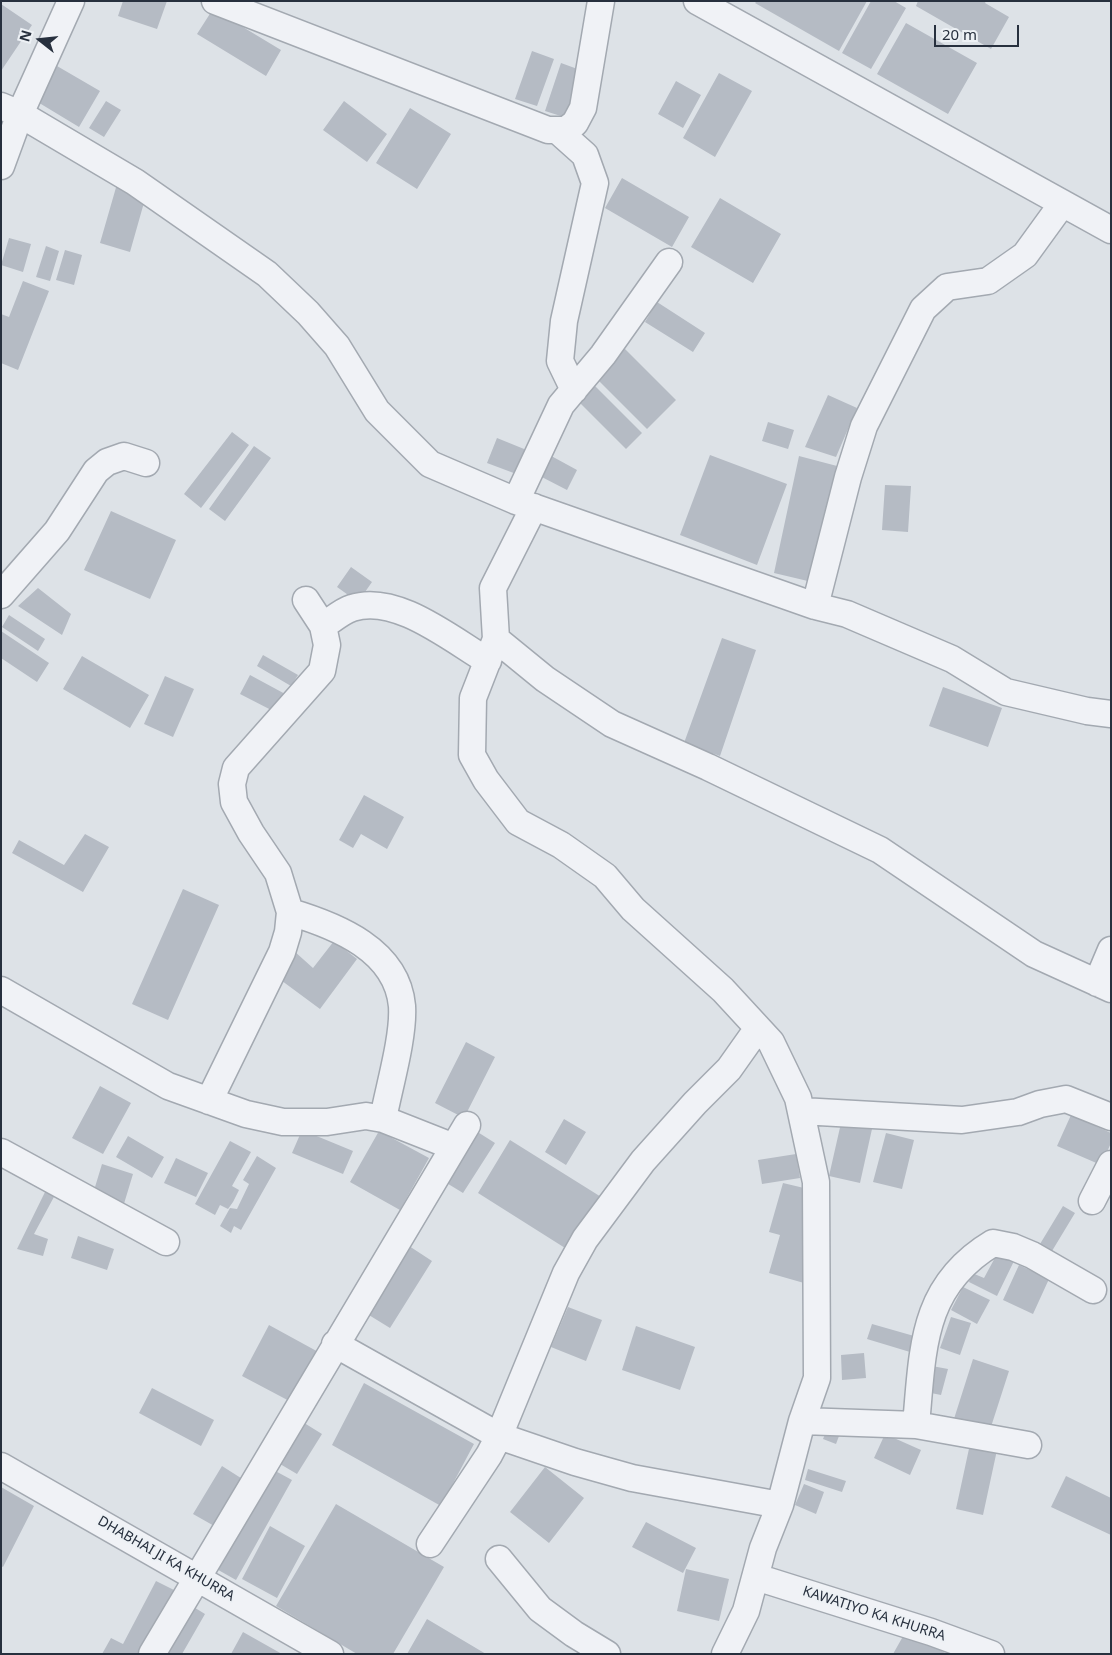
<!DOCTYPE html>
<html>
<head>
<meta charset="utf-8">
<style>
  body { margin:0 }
  #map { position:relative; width:1112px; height:1655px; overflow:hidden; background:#dde2e7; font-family:"Noto Sans",sans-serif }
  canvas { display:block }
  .frame { position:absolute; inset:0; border:2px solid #27303e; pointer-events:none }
  .north { position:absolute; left:15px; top:15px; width:50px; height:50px; -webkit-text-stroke:4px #edf1f5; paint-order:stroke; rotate:286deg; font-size:14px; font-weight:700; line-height:20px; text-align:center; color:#27303e }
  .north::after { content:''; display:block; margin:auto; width:18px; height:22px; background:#27303e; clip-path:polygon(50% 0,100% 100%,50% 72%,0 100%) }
  .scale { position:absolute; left:934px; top:25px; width:85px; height:22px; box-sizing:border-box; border:2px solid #27303e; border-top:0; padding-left:6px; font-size:15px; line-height:18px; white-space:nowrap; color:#27303e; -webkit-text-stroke:4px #edf1f5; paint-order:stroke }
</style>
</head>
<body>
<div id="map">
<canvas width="1112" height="1655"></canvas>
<div class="frame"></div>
<div class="north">N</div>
<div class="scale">20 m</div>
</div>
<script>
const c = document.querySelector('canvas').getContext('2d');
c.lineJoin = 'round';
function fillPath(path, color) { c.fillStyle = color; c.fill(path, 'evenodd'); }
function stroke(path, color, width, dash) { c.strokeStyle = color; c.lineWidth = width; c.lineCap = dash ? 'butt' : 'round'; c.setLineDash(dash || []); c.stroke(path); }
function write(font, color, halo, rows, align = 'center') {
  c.font = font + ' "Noto Sans",sans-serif'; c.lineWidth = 4; c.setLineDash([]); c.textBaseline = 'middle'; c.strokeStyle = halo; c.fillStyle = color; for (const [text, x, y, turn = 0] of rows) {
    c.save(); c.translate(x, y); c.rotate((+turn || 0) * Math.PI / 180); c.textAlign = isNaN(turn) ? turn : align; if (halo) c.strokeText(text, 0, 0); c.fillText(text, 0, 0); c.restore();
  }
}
const building = new Path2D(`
  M123,1h44l-10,28 -39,-13z
  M757,1h110l-28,50 -84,-48z
  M871,1h23l12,7 -35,61 -29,-16z
  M918,1h68l-1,2 24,14 -18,32 -75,-43z
  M1,4l31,21 -31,46z
  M213,9l68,41 -15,26 -69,-42z
  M906,23l71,40 -29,51 -71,-40z
  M532,51l22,8 -17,47 -22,-7z
  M561,63l22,8 -16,47 -22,-7z
  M57,66l43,25 -21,36 -43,-26z
  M719,73l33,18 -37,66 -32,-19z
  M676,81l25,14 -18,33 -25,-14z
  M106,101l15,9 -17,27 -15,-9z
  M344,101l43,33 -20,28 -44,-32z
  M410,108l41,26 -34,55 -41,-26z
  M622,178l67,39 -17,30 -67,-39z
  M117,184l30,8 -17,60 -30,-9z
  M720,198l61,36 -28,49 -62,-36z
  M9,238l22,6 -8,28 -22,-7z
  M46,246l13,5 -9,30 -14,-4z
  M65,250l17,5 -8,30 -18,-5z
  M23,281l26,10 -31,79 -17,-7v-49l8,3z
  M657,302l48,31 -12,19 -48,-30z
  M624,348l52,52 -29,29 -52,-52z
  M592,383l50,50 -16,16 -50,-50z
  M828,395l29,13 -21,49 -31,-10z
  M768,422l26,8 -6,19 -26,-8z
  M232,432l17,13 -48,63 -17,-14z
  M497,438l32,13 -10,24 -32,-12z
  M254,446l17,12 -46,63 -16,-12z
  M544,452l33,18 -10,20 -33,-17z
  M710,455l77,29 -30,81 -77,-30z
  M799,456l38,10 -25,116 -38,-9z
  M885,485l26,1 -3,46 -26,-2z
  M111,511l65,29 -26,59 -66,-29z
  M351,567l21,15 -14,20 -21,-15z
  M38,588l33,26 -9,21 -44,-29z
  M9,615l36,24 -7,12 -36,-24z
  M1,631l48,32 -12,19 -36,-24z
  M722,638l34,12 -36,106 -36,-13z
  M263,655l35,20 -7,11 -34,-20z
  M82,656l67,39 -19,33 -67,-39z
  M250,675l37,20 -10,18 -37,-19z
  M165,676l29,13 -21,48 -29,-13z
  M943,687l59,21 -14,39 -59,-21z
  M364,795l40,22 -17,32 -26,-15 -8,14 -14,-8z
  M85,834l24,13 -26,45 -71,-39 7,-13 45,25z
  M183,889l36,16 -51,115 -36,-16z
  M334,941l23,18 -37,50 -46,-34 20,-24 19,17z
  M466,1042l29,15 -31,61 -29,-15z
  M100,1086l31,17 -28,51 -31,-16z
  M1071,1115l40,18v10l-10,22 -44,-19z
  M564,1119l22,13 -20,33 -21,-13z
  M841,1123l31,6 -12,54 -31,-7z
  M302,1130l51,21 -10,23 -51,-21z
  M379,1131l50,27 -29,52 -50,-28z
  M476,1131l19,12 -32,50 -18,-11z
  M886,1133l28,7 -12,49 -29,-7z
  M128,1136l36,21 -12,21 -36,-21z
  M510,1140l96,60 -33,53 -95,-60z
  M230,1141l21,11 -19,34 7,4 -6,12 -5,7 -8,-4 -5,10 -20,-11z
  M796,1154l4,24 -38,6 -4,-24z
  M257,1156l19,12 -35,62 -7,-4 -3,7 -11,-7 10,-18 7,1 12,-25 -6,-4z
  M176,1158l32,15 -12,24 -32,-14z
  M102,1164l31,10 -10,33 -31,-10z
  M783,1183l21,5v95l-35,-10 11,-38 -11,-3z
  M46,1190l9,5 -21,39 14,5 -5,17 -26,-7z
  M1063,1206l12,7 -23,38 -12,-7z
  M78,1236l36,13 -7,21 -36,-12z
  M406,1244l26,17 -42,67 -26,-16z
  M997,1254l17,7 -17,35 -28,-14 3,-9 12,5z
  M1019,1265l30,14 -16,35 -30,-14z
  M963,1287l27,13 -13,24 -26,-14z
  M568,1307l34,13 -16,41 -35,-14z
  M951,1317l20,6 -11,32 -20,-7z
  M872,1324l42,12 -4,16 -43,-13z
  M269,1325l53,29 -27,50 -53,-28z
  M636,1326l59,21 -15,43 -58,-20z
  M864,1353l2,25 -24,2 -1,-25z
  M973,1359l36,12 -20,62 -36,-11z
  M932,1366l16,3 -7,26 -15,-3z
  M364,1383l110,61 -33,62 -109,-61z
  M152,1388l62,32 -13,26 -62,-33z
  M301,1421l21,13 -25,40 -22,-13z
  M826,1432l13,4 -3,8 -13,-5z
  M885,1434l36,16 -11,25 -36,-17z
  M970,1444l27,6 -14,65 -27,-6z
  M222,1466l22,14 -28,47 -23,-13z
  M268,1467l24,13 -56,100 -23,-13z
  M545,1467l39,31 -35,45 -39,-31z
  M808,1469l38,12 -4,11 -37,-12z
  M1066,1476l45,22v37l-60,-28z
  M804,1484l20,8 -8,22 -21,-9z
  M1,1487l33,19 -31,61 -2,-1z
  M336,1504l108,63 -51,87h-36l-81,-48z
  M646,1522l50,26 -13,25 -51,-26z
  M270,1526l35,20 -28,52 -35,-19z
  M686,1569l43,10 -10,42 -42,-10z
  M156,1581l20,10 -36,63h-38l9,-16 12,6z
  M187,1603l18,11 -23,40h-24z
  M427,1619l59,35h-79z
  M906,1631l41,23h-54z
  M243,1632l39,22h-51z`);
const minor = new Path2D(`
  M215,1l333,129h18l9,-7 8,-15 18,-107
  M697,1l414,229
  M1,106l19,8 115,68 132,92 41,39 29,33 40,65 53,53 86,37 299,105 32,8 105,45 54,33 81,19 24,3
  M557,130l28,25 10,28 -31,138 -4,40 14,29
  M1,166l19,-52 51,-113
  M516,501l45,-96 42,-50 66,-93
  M534,507l-41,81 3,51 49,40 67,45 96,43 172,83 154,104 77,35
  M1,595l56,-64 39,-60 11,-9 17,-6 22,7
  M815,606l33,-129 16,-51 59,-117 24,-22 41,-6 37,-26 37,-51
  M323,626c9,-6 19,-15 29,-18 44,-15 100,32 136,53
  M496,639l-23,59 -1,57 14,25 32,42 43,23 44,31 28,33 90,81 48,52 27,56 18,84 1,196 -15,43 114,4 112,20
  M290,912c47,14 107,38 112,94 2,31 -13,81 -19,113
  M1097,983l14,-33
  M1,990l167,96 78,28 37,8h44l39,-6 17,3 71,28
  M209,1101l73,-149 6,-20 2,-20 -12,-39 -27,-40 -17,-31 -2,-18 4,-16 86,-97 5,-26 -4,-19 -17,-26
  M801,1111l161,9 56,-8 22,-8 26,-5 45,18
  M1,1152l165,90
  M1092,1201l19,-37
  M335,1344l164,92 76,26 57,16 148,27
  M916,1425c7,-76 5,-139 77,-182l20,4 19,8 61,35
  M1,1466l329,188
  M430,1544l59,-89 10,-19 67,-163 19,-34 58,-78 52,-58 34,-34 29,-41
  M499,1559l41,50 34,25 33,20
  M756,1577l175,55 60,22
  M152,1654l315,-529
  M725,1654l21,-43 17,-63 17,-43 22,-84`);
const streetNames = [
  ["DHABHAI JI KA KHURRA",166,1559,30],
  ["KAWATIYO KA KHURRA",874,1614,18]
];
fillPath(building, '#b5bbc4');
stroke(minor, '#a3a9b1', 29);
stroke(minor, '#f0f2f6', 26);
write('14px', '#27303e', '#edf1f5', streetNames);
</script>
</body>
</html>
